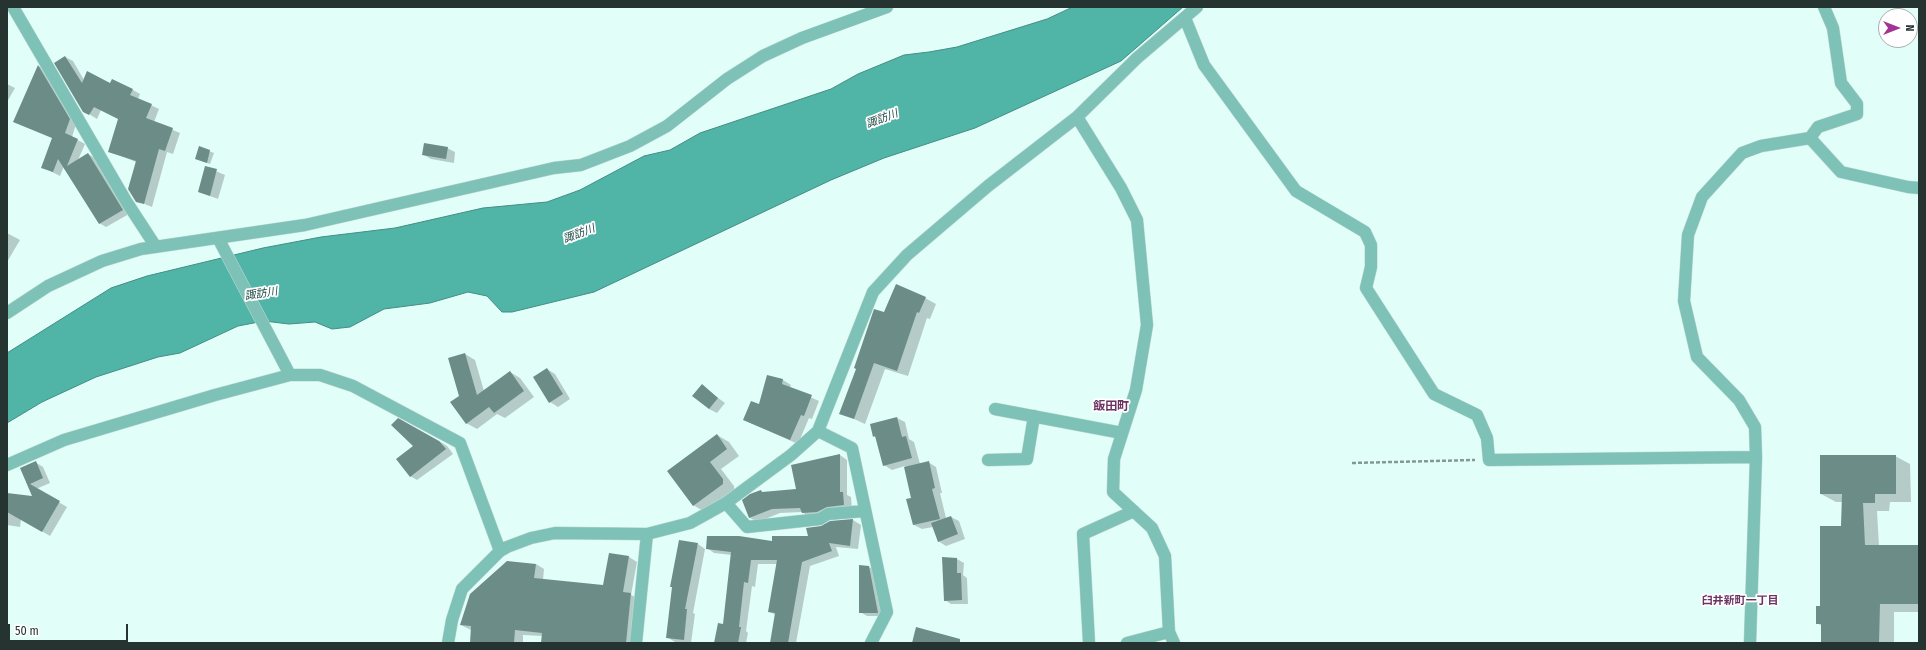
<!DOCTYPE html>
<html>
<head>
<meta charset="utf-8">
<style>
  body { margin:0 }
  #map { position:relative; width:1926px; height:650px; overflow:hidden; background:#e2fef9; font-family:"Fira Sans Condensed",sans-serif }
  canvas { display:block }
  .frame { position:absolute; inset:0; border:8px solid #253331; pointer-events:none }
  .north { position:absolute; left:1878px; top:8px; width:40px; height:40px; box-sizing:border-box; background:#fff; border:1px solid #a8adad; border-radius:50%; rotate:90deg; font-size:11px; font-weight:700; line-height:16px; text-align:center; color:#253331 }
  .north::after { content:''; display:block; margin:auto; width:14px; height:18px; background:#a23493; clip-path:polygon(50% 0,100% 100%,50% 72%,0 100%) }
  .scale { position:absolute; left:8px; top:624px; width:120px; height:18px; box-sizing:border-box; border:2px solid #253331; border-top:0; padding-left:5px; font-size:12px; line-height:14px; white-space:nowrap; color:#253331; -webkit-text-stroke:3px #fff; paint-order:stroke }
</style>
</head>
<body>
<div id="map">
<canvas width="1926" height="650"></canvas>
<div class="frame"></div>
<div class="north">N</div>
<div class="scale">50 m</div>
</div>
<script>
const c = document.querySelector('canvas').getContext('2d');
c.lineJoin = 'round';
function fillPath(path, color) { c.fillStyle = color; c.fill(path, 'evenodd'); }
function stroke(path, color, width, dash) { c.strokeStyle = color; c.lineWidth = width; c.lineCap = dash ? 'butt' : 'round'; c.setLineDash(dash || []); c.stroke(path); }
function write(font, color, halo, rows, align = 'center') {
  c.font = font + ' "Fira Sans Condensed","Noto Sans JP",sans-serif'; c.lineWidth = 3.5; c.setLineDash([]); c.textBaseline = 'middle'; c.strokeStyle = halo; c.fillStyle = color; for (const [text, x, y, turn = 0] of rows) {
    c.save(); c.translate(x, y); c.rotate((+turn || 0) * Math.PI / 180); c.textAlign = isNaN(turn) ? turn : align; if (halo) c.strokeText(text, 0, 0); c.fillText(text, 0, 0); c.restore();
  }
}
const water = new Path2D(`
  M1073,7h110l-62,54 -146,67 -91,30 -53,22 -237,112 -82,20h-10l-15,-16 -19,-4 -38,11 -46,6 -34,18 -18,2 -17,-7 -26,2 -25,-3 -26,5 -58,27 -22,4 -62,20 -54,25 -35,21v-70l104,-65 36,-12 116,-28 58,-11 74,-9 88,-20 64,-6 33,-12 64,-34 26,-6 30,-17 131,-44 27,-15 46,-19 25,-3 28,-5 90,-28z`);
const shadow = new Path2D(`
  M65,57l8,4 11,19 26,4 23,6 7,4 -2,5 21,10 -5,13 26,11 -7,21 -6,-2 -15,55 -15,-6 -1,-39 -27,-11 10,-32 -18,-9 -4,9 -13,-8z
  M39,66l6,4 31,54 -4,13 13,7 -7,16 10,-6 7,4 34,56 -23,13 -7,-4 -35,-57 -4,10 -18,-9 11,-29 -31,-13z
  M7,84l8,4 -8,14z
  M199,147l15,6 -4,11 -14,-5z
  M447,148l8,4 -1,11 -23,-4 -7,-4z
  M206,167l19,8 -7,24 -19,-7z
  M7,233l13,7 -13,22z
  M925,298l11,6 -6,15 -3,-1 -19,58 -23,-7 -20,55 -24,-11 44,-99z
  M465,354l10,6 9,31 26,-19 10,6 14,19 -29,21 -8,-4 -20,15 -11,-6z
  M547,369l8,5 15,25 -12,8 -8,-5z
  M768,376l15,4 8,5 -1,3 29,13 -7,18 -3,-1 -11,26 -54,-24 15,-15z
  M702,386l23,17 -8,10 -8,-4z
  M897,418l8,4 4,17 5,3 6,22 8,-2 8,5 6,26h-2l6,25 5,-1 8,4 6,18 -19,7 -8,-5 -5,-14 -11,2 -8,-4 -6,-25 4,-1 -7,-33 -13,4 -8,-5 -7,-27 -3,-2z
  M717,435l12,7 10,14 -18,13 13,17v5l-29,21 -12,-7z
  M439,441l8,5 6,8 -36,26 -7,-4z
  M840,455l7,5v35l4,2 1,12 -42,8 -8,-5 -22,1 -22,9 -8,-4 -7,-17 18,-10 2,2 34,-3z
  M1895,456l15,8 1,38h-21l-1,9h-12l2,35h40v66h-25v31h-72v-17l-5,-3 24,-96 2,-25h-7l-15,-8z
  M35,462l8,5 7,16 -14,6 31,18 -17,29 -29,-17 -1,8 -13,-2v-31l26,3 -12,-29z
  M853,520l8,5 -3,24 -22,-2 3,9 -29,10 -14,77h-25l5,-28 -6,-3 7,-48h-19l-3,23 -3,-1 -6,45 2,2 -2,10h-31l9,-18 8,-70 -18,-2 -7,-5 66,-5 37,-6 21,-15z
  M698,544l7,5 -12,64 2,1 -4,29 -16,-1 -8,-5z
  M629,557l8,5 -6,33 8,4 -4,44h-93l1,-7 -20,-1v8h-52v-13l-10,-5 75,-61 8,5 -1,11 61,7z
  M943,558l14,1 7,4 -1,12 4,3 1,26h-17l-6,-4z
  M860,566l9,1 7,4 9,45h-18l-7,-4z`);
const building = new Path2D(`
  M65,56l17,27 5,-12 23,12 2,-4 21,10 -3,6 22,9 -6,14 27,10 -8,23 -6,-2 -15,55 -8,-2 -8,-13 8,-28 -28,-9 10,-33 -24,-12 -5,8 -6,-3 -29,-49z
  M38,65l32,54 -5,14 13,6 -11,27 21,-13 35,57 -24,14 -41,-65 -5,13 -12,-4 11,-30 -39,-16z
  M424,143l24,4 -2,12 -24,-4z
  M199,146l11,4 -3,13 -12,-4z
  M205,166l12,3 -7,27 -12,-4z
  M896,284l30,13 -7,16 -2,-1 -20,59 -23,-8 -20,56 -15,-5 17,-45 -2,-1 20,-59 10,3z
  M465,353l12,42 33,-24 14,20 -30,22 -5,-6 -23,17 -16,-22 9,-6 -11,-38z
  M547,368l16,26 -14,9 -16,-26z
  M767,375l16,4 -1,5 30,11 -8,21 -3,-1 -11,25 -47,-20 8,-19 8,3z
  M702,384l16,14 -9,11 -17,-13z
  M897,417l5,20 4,-1 6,22 -29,8 -8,-30 -2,1 -3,-13z
  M398,418l41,23 7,8 -36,28 -14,-18 17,-13 -22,-21z
  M717,434l10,15 -17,13 13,17v5l-30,22 -26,-35z
  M840,454v38h3l1,13 -17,2 -10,5 -15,1 -2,-5 -28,1 -23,9 -7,-18 8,-6 11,-4 1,2 34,-3 -5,-24z
  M1820,455h76v39h-21v9h-12l2,42h54v59h-39l-1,39h-58v-19h-5v-18h4v-80h21l1,-32h-22z
  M36,461l7,17 -13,6 30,17 -18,31 -35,-20v-19l25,3 -12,-28z
  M929,461l6,27 -3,1 8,30 -27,6 -7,-26 5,-1 -7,-31z
  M951,516l7,18 -20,8 -7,-19z
  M853,519l-3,27 -21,-3 3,8 -30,11 -14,81h-18l5,-30 -7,-1 9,-52h-26l-3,23 -4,-1 -5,45h2l-3,16h-24l4,-20 5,1 8,-72 -25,-3 1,-13h32l33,5v-5h36l-2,-8 15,-2 9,-5z
  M679,540l19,3 -13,66h2l-3,31 -18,-2 6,-51h-2z
  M609,553l20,3 -6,36 8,1 -5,50h-85l1,-10 -27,-3 -1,13h-44l1,-17 -11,-1 10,-31 37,-33 29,3 -2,14 69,7z
  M942,557l15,1v15h4l1,27 -18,1z
  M859,565l10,1 9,47h-19z
  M916,627l44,12v4h-48z`);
const path = new Path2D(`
  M1352,463l123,-3`);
const minor = new Path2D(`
  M13,7l113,194 30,46
  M1185,18l19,47 92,126 69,41 6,13v22l-5,21 68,106 43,21 10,23 2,22 267,-3
  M1077,117l44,71 16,32 10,105 -11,65 -22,69 -1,33 39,36 13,28 4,76 5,11
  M1810,138l31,34 67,15 11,1
  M218,238l72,137
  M7,313l41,-27 54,-25 39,-12 164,-24 249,-57 27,-3 49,-19 37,-20 60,-47 36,-23 39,-18 85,-31
  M995,409l127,24
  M818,431l34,17 35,164 -16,31
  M988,460l39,-1 7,-43
  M7,465l57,-25 151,-45 75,-20h30l33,11 107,57 40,108
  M726,503l21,24 73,-8 8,-5 37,-3
  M448,643l4,-23 10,-31 38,-38 7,-4 24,-9 24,-5 92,1 43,-11 36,-20 65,-48 27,-24 55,-139 34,-37 81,-69 89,-69 60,-59 60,-51
  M636,643l11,-109
  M1089,643l-6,-109 51,-23
  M1127,643l42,-11
  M1750,643l6,-186 -1,-30 -16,-27 -42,-43 -13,-56 4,-66 14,-38 40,-44 19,-7 49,-8 8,-11 39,-13v-10l-16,-21 -8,-55 -9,-21`);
const waterNames = [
  ["諏訪川",882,119,-21],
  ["諏訪川",579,234,-21],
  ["諏訪川",261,294,-9]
];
const neighbourhoodNames = [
  ["臼井新町一丁目",1740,601]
];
const quarterNames = [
  ["飯田町",1111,407]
];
fillPath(water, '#50b4a7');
stroke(water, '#438d84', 1);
fillPath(shadow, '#0003');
fillPath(building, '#6c8c87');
stroke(minor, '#c0d9d5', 13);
stroke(path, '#839895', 2.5, [4, 2]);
stroke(minor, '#7ec2b7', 12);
write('italic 11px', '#1f4b45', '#fff', waterNames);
write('bold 11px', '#6a3361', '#fff', neighbourhoodNames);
write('bold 12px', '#6a3361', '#fff', quarterNames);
</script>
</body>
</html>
